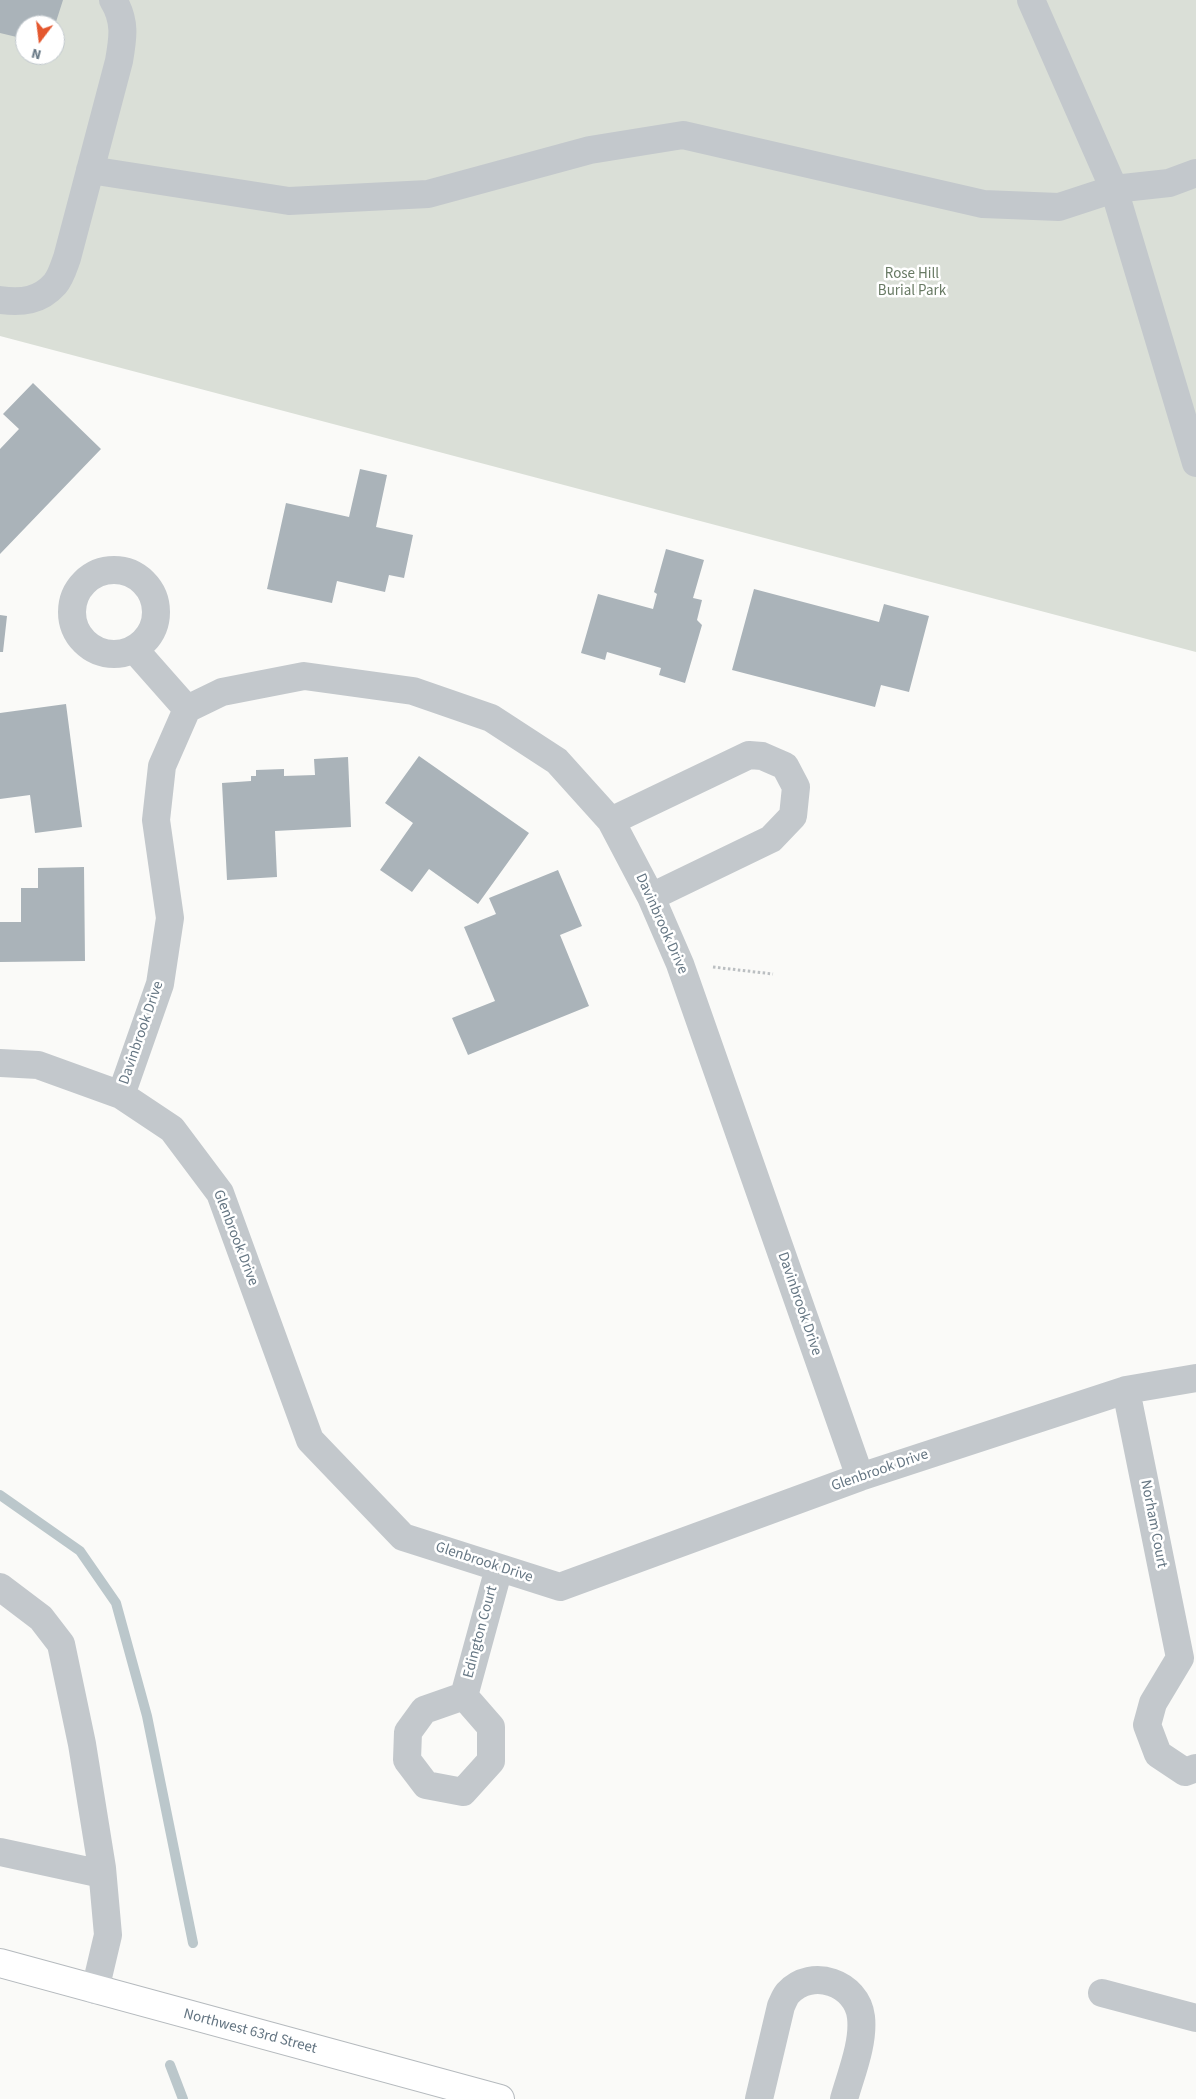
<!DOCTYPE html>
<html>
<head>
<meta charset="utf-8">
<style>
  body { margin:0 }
  #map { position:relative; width:1196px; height:2099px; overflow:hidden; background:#fafaf8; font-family:"Source Sans 3",sans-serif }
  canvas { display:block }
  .north { position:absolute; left:15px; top:15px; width:50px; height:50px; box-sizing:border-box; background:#fff; border:1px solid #c1c8cd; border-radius:50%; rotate:195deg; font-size:14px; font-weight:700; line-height:20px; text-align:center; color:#657683 }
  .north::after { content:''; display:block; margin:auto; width:18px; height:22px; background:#e4572e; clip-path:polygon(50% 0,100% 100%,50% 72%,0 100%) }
</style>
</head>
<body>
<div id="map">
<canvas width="1196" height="2099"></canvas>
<div class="north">N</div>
</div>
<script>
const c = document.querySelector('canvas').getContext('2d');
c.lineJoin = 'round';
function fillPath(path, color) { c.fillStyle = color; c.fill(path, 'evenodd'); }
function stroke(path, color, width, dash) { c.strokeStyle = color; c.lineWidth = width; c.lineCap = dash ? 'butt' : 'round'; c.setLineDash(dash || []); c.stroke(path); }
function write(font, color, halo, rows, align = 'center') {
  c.font = font + ' "Source Sans 3",sans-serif'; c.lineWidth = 5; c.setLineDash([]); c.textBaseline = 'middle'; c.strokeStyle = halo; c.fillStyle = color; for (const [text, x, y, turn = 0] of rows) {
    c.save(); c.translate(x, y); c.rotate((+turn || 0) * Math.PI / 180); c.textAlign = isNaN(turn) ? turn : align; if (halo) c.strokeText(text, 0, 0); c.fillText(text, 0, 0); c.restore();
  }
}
const green = new Path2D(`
  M0,0h1196v652l-1196,-316zM25,25h30v30h-30z`);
const stream = new Path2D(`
  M0,1495l80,56 36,52 31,113 46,227
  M170,2065l13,34`);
const building = new Path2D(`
  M0,0h63l-8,25h-30v14l-25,-6z
  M33,383l68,66 -101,105v-105l19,-20 -16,-15z
  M360,469l27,6 -11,52 37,8 -9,43 -15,-3 -4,17 -48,-11 -5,22 -65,-14 19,-86 63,14z
  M666,549l38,11 -11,38 9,2 -5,20 5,5 -17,58 -26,-8 2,-7 -54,-16 -2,8 -24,-7 17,-59 55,15 4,-15 -3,-2z
  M754,589l125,33 5,-18 45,12 -20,76 -28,-7 -6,22 -143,-37z
  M0,615l7,1 -4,36h-3z
  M66,704l16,123 -47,6 -5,-38 -30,4v-86z
  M419,756l110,77 -51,71 -49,-35 -17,23 -32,-22 33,-47 -28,-20z
  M348,757l3,70 -76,4 2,46 -50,3 -5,-97 29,-2v-5h5v-6l28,-1v7l31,-1 -1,-16z
  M84,867l1,94 -85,1v-40h21v-34h17v-20z
  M558,870l24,56 -22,9 29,71 -121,49 -16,-37 43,-17 -31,-74 32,-13 -7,-16z`);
const path = new Path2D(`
  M713,967l60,7`);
const minor = new Path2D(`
  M1031,0l83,189 82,274
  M90,170l199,31 139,-7 162,-44 93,-15 300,69 76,3 55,-18 55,-6 27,-10
  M0,300c22,3 40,1 55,-16 6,-7 9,-18 12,-26l52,-197c4,-23 7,-40 -6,-61
  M72 612a42 42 0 1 1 84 0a42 42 0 1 1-84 0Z
  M134,649l53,60
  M611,821l138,-66 13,1 23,10 11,21 -3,29 -22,23 -120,58
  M0,1063l38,2 83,30 51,34 48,64 90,247 93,97 157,50 300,-110 266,-87 70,-12
  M121,1095l39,-111 10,-66 -14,-98 6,-54 25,-57 35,-17 82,-16 109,15 78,27 66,43 54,60 40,76 29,67 180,513
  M1126,1390l54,268 -27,45 -6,22 11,29 27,18 11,-4
  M0,1587l41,31 20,26 21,100 20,124 6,67 -13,55
  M464,1696l-40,14 -16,22 -1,28 19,25 37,7 28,-31v-34l-27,-31 35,-128
  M0,1852l102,22
  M1102,1993l94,25
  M759,2099l22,-93c2,-4 4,-10 7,-13 24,-26 69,-10 73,24 3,26 -10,57 -17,82`);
const major = new Path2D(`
  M0,1963l500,136`);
const parkNames = [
  ["Rose Hill",912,275],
  ["Burial Park",912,292]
];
const streetNames = [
  ["Davinbrook Drive",661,924,66],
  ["Davinbrook Drive",142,1033,-71],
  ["Glenbrook Drive",235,1238,69],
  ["Davinbrook Drive",799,1304,71],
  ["Glenbrook Drive",880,1471,-19],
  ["Norham Court",1153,1524,79],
  ["Glenbrook Drive",484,1563,18],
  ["Edington Court",481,1632,-75],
  ["Northwest 63rd Street",250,2032,15]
];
fillPath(green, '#dadfd7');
stroke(stream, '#bbc7cb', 10);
fillPath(building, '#aab3b9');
stroke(major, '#b5babe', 30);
stroke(path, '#bbbfc2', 3, [2.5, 2.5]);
stroke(minor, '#c3c8cc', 28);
stroke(major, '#fff', 28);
write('15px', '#687a64', '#fff', parkNames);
write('15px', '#657683', '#fff', streetNames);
</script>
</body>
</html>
